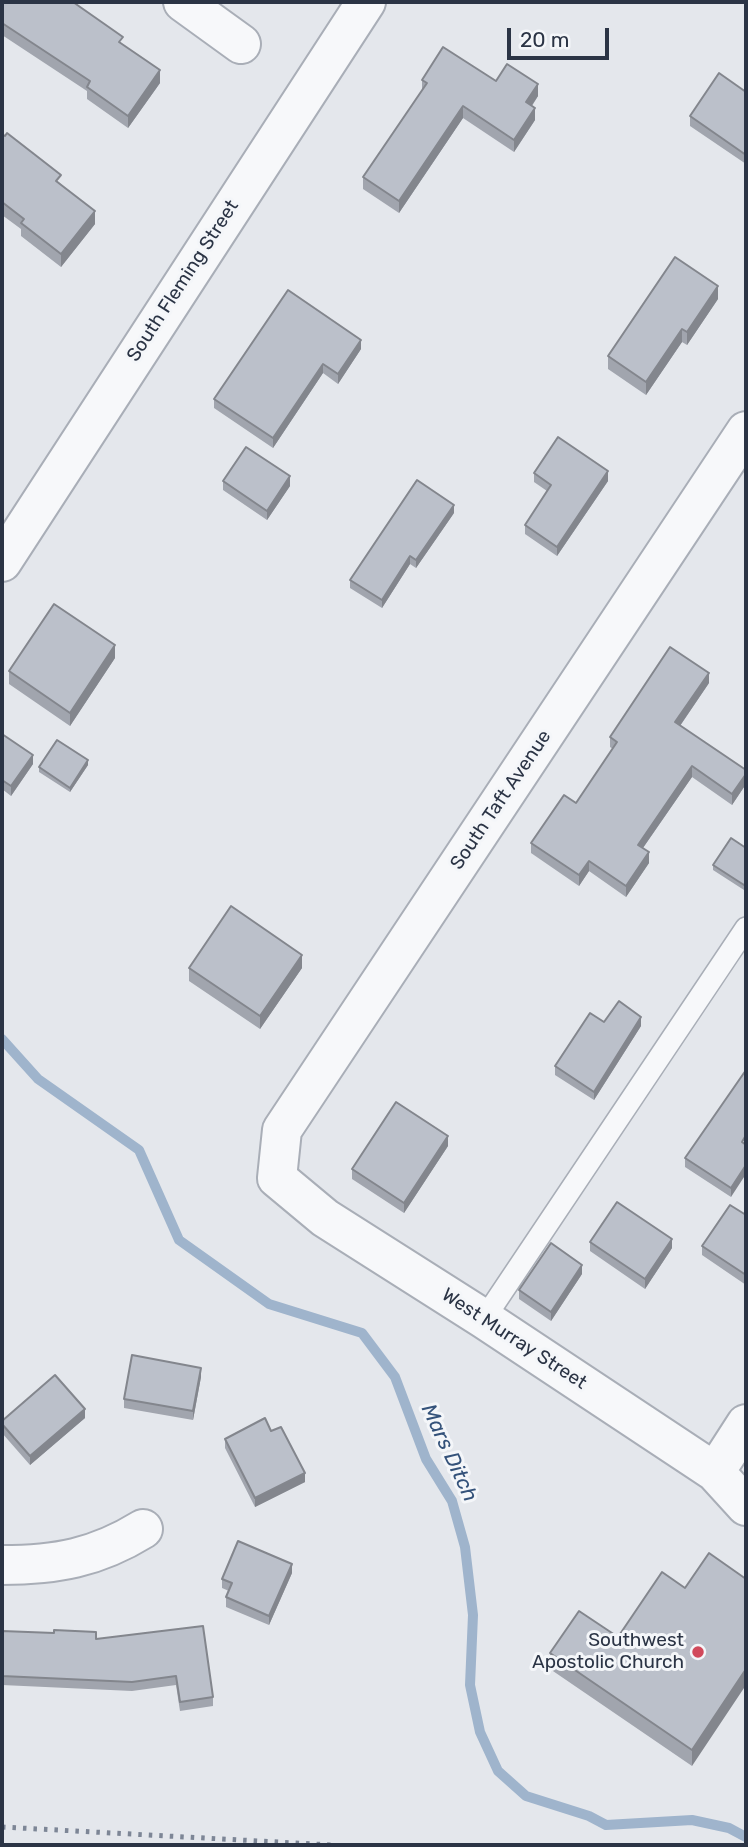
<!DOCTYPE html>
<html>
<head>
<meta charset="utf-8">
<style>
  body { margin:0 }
  #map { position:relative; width:748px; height:1847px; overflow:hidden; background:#e4e7ec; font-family:Rubik,sans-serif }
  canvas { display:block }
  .frame { position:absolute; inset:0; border:4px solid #2b3445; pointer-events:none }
  .scale { position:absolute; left:507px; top:28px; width:102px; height:32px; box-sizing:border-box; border:4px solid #2b3445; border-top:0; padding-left:9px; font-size:21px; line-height:24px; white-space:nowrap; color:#2b3445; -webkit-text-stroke:5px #f4f6f9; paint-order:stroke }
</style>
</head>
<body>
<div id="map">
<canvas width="748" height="1847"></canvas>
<div class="frame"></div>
<div class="scale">20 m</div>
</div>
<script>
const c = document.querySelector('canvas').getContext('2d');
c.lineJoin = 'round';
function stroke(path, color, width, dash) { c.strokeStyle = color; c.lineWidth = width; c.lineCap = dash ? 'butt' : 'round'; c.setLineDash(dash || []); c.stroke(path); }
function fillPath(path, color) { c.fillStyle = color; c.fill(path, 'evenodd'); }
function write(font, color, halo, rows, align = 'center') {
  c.font = font + ' Rubik,sans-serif'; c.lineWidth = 6; c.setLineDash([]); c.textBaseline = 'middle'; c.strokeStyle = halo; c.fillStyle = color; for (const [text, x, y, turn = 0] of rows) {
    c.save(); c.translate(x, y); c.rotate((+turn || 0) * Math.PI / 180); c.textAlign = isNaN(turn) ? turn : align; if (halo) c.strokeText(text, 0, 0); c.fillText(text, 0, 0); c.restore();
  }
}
const stream = new Path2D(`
  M2,1039l36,40 101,71 40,90 90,64 93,29 33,44 31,82 26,42 13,46 8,68 -3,70 10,47 18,39 28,25 63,20 17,9 86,-5 37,8 17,9`);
const lane = new Path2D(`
  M484,1319l262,-391`);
const street = new Path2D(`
  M183,2l58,42
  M746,431l-464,699 -5,48 48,40 159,101 231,153 31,34
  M2,562l364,-560
  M715,1472l31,-48
  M2,1565c54,0 94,-7 141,-36`);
const rail = new Path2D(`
  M2,1827l330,18`);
const wall = new Path2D(`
  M2,2l121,43 37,38 -32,45 -41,-29v-8l-85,-56z
  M422,80l74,1 42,15 -6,10 3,14 -21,32 -51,-34 -64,95 -36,-24v-12l59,-87z
  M746,92v72l-56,-38v-10z
  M2,134l59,50 34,40 -34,43 -40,-31v-7l-19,-14z
  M718,299l-31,46 -5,-3 -36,53 -38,-26v-13z
  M361,349l-23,35 -15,-11 -50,75 -59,-40v-9z
  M534,473l74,8 -51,75 -32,-22v-9l22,-34 -13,-9z
  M223,481l67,5 -23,34 -44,-30z
  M454,513l-38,55 -6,-4 -28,44 -32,-20v-8z
  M115,658l-45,68 -61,-42v-13z
  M709,683l-29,43 66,44v14l-14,21 -40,-28 -49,71 6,15 -23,34 -37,-26 -10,15 -48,-33v-10l45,-40 37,-54 -3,-2v-10z
  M2,734l31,30 -22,32 -9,-7z
  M88,765l-18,27 -31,-20v-5z
  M746,848l-2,42 -31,-20v-5z
  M189,968h113l-42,61 -71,-48z
  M604,1022l37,4 -47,74 -39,-25v-9z
  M746,1070l-15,127 -46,-30v-9z
  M448,1146l-44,67 -52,-34v-10z
  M746,1215v70l-44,-30v-9z
  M590,1242l82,6 -27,41 -55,-38z
  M582,1274l-31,47 -32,-22v-9z
  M201,1377l-8,43 -69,-12v-9z
  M85,1418l-55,47 -28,-32v-12z
  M271,1431l34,51 -50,25 -30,-59v-9z
  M709,1553l-17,213 -142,-97v-16l68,-16 67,-49z
  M292,1573l-23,52 -43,-18v-10l3,-6 -7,-3v-9z
  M203,1626l10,71v9l-33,5 -4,-26 -44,6 -130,-6v-54l94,8z`);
const shadedWall = new Path2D(`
  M160,70v13l-32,45v-12z
  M538,84v12l-12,18v-12z
  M463,106v12l-64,95v-12z
  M535,108v12l-21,32v-12z
  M95,211v13l-34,43v-13z
  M718,286v13l-31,46v-13z
  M682,329v13l-36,53v-13z
  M361,340v9l-23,35v-10z
  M323,364v9l-50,75v-10z
  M608,471v10l-51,75v-9z
  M290,476v10l-23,34v-9z
  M454,505v8l-38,55v-8z
  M410,556v8l-28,44v-8z
  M115,645v13l-45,68v-13z
  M709,673v10l-34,50v-11z
  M33,755v9l-22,32v-10z
  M88,760v5l-18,27v-4z
  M692,766v11l-54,78v-10z
  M746,774v10l-14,21v-11z
  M649,852v11l-23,34v-11z
  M589,861v10l-10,15v-11z
  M302,955v13l-42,61v-13z
  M641,1017v9l-47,74v-8z
  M448,1136v10l-44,67v-10z
  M746,1165v9l-15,23v-9z
  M672,1239v9l-27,41v-10z
  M582,1265v9l-31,47v-9z
  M201,1368v9l-8,43v-9z
  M85,1409v9l-55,47v-9z
  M305,1473v9l-50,25v-9z
  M292,1564v9l-23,52v-9z
  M746,1669v16l-54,81v-16z`);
const building = new Path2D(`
  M2,2h71l50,35 -4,5 41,28 -32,46 -41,-29 3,-6 -88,-58z
  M443,47l53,34 11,-17 31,20 -12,18 9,6 -21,32 -51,-34 -64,95 -36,-24 64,-94 -5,-3z
  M719,73l27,19v63l-56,-39z
  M7,133l54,42 -5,6 39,30 -34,43 -40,-31 3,-4 -22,-17v-68l3,2z
  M675,257l43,29 -31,46 -5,-3 -36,53 -38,-26z
  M288,290l73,50 -23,34 -15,-10 -50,74 -59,-39z
  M558,437l50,34 -51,76 -32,-22 26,-40 -17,-12z
  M246,447l44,29 -23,35 -44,-30z
  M417,480l37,25 -38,55 -6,-4 -28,44 -32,-20z
  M54,604l61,41 -45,68 -61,-42z
  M670,647l39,26 -34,49 71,48v4l-14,20 -40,-28 -54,79 11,7 -23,34 -37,-25 -10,14 -48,-32 33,-48 12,8 41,-61 -7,-5z
  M2,734l31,21 -22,31 -9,-6z
  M57,740l31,20 -18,28 -31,-21z
  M731,838l15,10v34l-2,3 -31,-20z
  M231,906l71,49 -42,61 -71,-48z
  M619,1001l22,16 -47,75 -39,-26 35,-53 14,9z
  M746,1070v65l-4,7 4,3v20l-15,23 -46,-30z
  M396,1102l52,34 -44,67 -52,-34z
  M617,1202l55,37 -27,40 -55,-37z
  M730,1205l16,10v60l-44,-29z
  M551,1243l31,22 -31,47 -32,-22z
  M132,1355l69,13 -8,43 -69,-12z
  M55,1375l30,34 -55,47 -28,-32v-3z
  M265,1418l6,13 10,-4 24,46 -50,25 -30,-59z
  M238,1541l54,23 -23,52 -43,-19 6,-14 -10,-4z
  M709,1553l37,26v90l-54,81 -142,-97 29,-42 39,26 44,-65 23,16z
  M203,1626l10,71 -33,5 -4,-26 -44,6 -130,-6v-45l52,2v-3l42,2v7z`);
const markers = [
  [698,1652,7,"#d1495b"]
];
const streetNames = [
  ["South Fleming Street",183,281,-57],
  ["South Taft Avenue",501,800,-56],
  ["West Murray Street",514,1339,33]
];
const poiNames = [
  ["Southwest",684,1641],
  ["Apostolic Church",684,1663]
];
const waterNames = [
  ["Mars Ditch",449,1453,65]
];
stroke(stream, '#9fb4cc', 10);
stroke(lane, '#a9aeb7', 24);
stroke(street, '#a9aeb7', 42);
stroke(lane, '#f7f8fa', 21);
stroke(street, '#f7f8fa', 38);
stroke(rail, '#7d8696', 5, [3.5, 7]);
fillPath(wall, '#a1a5ae');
fillPath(shadedWall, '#83868d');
fillPath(building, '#bbc0ca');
stroke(building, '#83868d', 2);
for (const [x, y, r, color] of markers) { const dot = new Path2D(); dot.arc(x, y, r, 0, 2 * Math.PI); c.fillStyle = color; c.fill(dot); stroke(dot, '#f4f6f9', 2.5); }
write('19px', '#2b3445', '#f4f6f9', streetNames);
write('19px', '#2b3445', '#f4f6f9', poiNames, 'right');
write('italic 21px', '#34527a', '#f4f6f9', waterNames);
</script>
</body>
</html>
